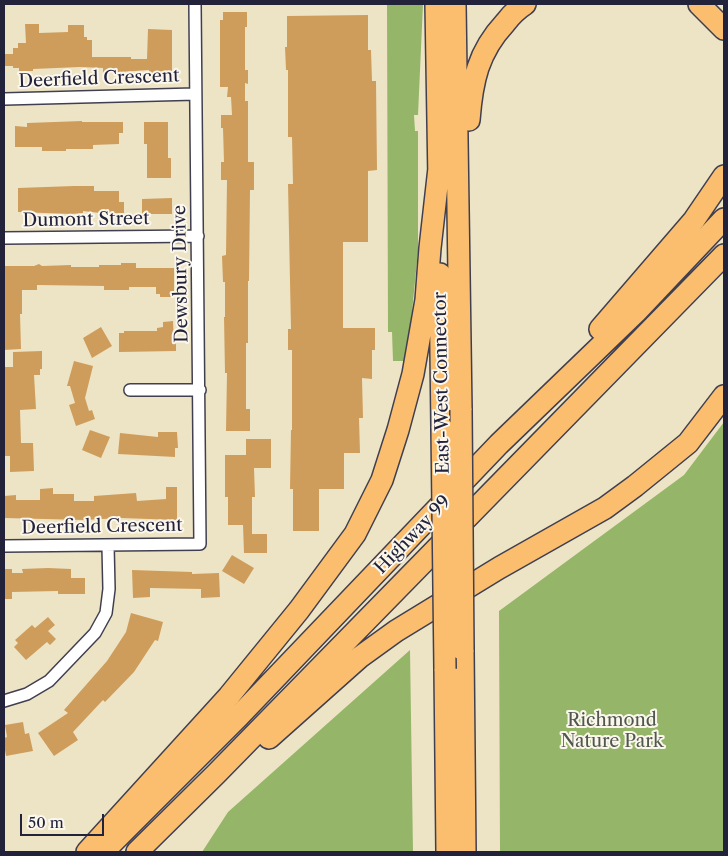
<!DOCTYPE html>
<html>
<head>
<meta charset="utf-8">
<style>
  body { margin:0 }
  #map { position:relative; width:728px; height:856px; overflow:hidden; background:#ede4c5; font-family:"Libre Caslon Text",serif }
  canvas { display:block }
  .frame { position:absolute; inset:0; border:5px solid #22223b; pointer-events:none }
  .scale { position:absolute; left:20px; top:814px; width:84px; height:22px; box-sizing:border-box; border:2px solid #22223b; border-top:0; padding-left:6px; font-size:15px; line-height:18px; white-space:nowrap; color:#22223b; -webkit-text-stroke:4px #fbf7ec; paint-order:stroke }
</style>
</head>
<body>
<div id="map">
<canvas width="728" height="856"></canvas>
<div class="frame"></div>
<div class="scale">50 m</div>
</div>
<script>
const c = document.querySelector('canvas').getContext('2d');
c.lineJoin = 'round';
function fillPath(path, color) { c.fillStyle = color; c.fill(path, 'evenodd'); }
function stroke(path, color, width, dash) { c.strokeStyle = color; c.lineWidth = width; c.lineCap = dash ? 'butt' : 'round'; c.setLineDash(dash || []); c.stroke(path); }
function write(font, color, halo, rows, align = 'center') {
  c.font = font + ' "Libre Caslon Text",serif'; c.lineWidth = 4; c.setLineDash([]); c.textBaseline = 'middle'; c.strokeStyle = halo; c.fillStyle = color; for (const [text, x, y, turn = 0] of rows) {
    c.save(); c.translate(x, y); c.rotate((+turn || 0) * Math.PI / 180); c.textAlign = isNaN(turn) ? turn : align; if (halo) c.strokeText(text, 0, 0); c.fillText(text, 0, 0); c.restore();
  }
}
const forest = new Path2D(`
  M387,4h36l-5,111h-4l1,16h3v120l-6,61 -7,49h-12l-1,-29h-4z
  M724,422v430h-224l-1,-241 185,-136z
  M410,650l3,202h-211l26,-40z`);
const building = new Path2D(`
  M223,12h24v15h-2v43h3v14l-3,-1v18h3v61h6v28h-4l-1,91h-1v62h-2v66h4v22h-24l1,-58h-2l-1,-56h1v-35h-2l-1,-26 4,-1 1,-75h-6v-18h3l-1,-34h-2v-13h11l-1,-18h-4l1,-10h-8v-67h3z
  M368,15v35h3l1,31h4l1,89 -9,1v71h-25v86h32v22h-3v29l-10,-1 1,40h-4l1,35h-16v36h-25v42h-26v-42h-3l1,-59h1v-80h-4v-21h3l-3,-145h5l-1,-47h-4v-67h-2l-1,-23h2v-31z
  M25,24h14v9l29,-1v-7h16v12h3v3h5v17h39v2h16l1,-30 24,1v46l-23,1v-7l-46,3v-5l-23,-1 -47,2v2h-14v-3h-6v-2h-9v-12h9v-6h5v-5h8z
  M82,121v1h41v11h-4v11l-26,1v4h-27v2h-24v-4h-27v-21l12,1v-4z
  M144,122h24v36h3v20h-24v-34h-3z
  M74,186h20v5h25v11h5v11l-15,1 -26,-3v2l-12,1 -53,-2v-24z
  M172,198v16h-30v-15z
  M121,263h15v5h38v29h-14v-3h-4v-7h-27v3h-25v-4l-67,-1v5h-15v24h-2l1,35 -17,1v-84h30l5,-2 3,2 29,-1v2h28v-2h22z
  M173,321l1,22h2v8l-57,1v-19h5v-2h33v-3l6,-1v-5z
  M101,327l11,19 -20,12 -9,-20z
  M42,351v18h-2v6h-6l2,34 -16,1 1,33h12l1,28 -24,1v-16h-6v-89h9v-15z
  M74,361l19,5 -8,32 4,13 3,-1 3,9 -19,7 -7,-21 6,-2 -5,-17h-3z
  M90,430l20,7 -9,21 -19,-8z
  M158,432h19l1,16h-3v9l-57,-3 2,-21 38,4z
  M246,439h25v29h-17l1,29h-3v37h15v19h-23l-1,-28h-15v-28h-3v-42h21z
  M166,487h11v33l-56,-2 -37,2 -80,-2v-22l12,-1v5h24v-11l13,-1v6h21v7h20v-5l42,-3 1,8 29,-2z
  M232,555l22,13 -10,16 -22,-13z
  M48,568l23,1v9h14v16h-27v-3l-46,1v7h-8v-30h8v4h11l-1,-4z
  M132,570l60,2v2l27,-1 1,24 -19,1v-9l-51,-1v9l-17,1z
  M131,613l32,9 -5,19 -3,-1 -21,32 -29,30 -2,-2 -30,32 5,8 -24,16 -16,-23 30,-20 -4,-3 43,-49 19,-29z
  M48,617l7,8 -7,6 8,8 -6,6 -3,-3 -21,18 -12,-13 4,-4 -3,-3 17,-15 3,3z
  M23,722l2,12 4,-1 4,18 -27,5 -2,-12v-6l3,-1 -2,-12z`);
const minor = new Path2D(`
  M4,99l191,-5
  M4,238l194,-2
  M130,390h70
  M4,546l196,-2 -5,-540
  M4,701l23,-7 22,-13 46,-48 11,-20 3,-24 -1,-43`);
const motorway = new Path2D(`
  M436,4l3,177
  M455,4l6,406
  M699,4l25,25
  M469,120c3,-39 9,-68 36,-97 6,-8 12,-14 20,-19
  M440,274l2,154
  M600,329l94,-109 30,-44
  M463,650l2,202
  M445,669l2,183
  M269,738l91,-81 36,-26 103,-63 106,-60 30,-22 53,-43 36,-47
  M87,852l142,-156 70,-86 56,-76 27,-54 16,-50 15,-56 13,-74 4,-52 9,-80
  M103,852l136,-136 260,-272 137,-132 88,-93
  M137,852l79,-78 508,-519`);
const motorwayBridge = new Path2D(`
  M461,410l2,240
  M442,428l3,241`);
const streetNames = [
  ["Deerfield Crescent",99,79,-2],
  ["Dumont Street",86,220,-1],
  ["Dewsbury Drive",181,274,-91],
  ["East-West Connector",442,383,-91],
  ["Deerfield Crescent",102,527,-1],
  ["Highway 99",413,535,-46]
];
const parkNames = [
  ["Richmond",612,721],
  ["Nature Park",612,742]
];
fillPath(forest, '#95b669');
fillPath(building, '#ce9d5c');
stroke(minor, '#403f50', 14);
stroke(motorway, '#403f50', 24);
stroke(minor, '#fff', 11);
stroke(motorway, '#fbbe6e', 21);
stroke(motorwayBridge, '#403f50', 24, []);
stroke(motorwayBridge, '#fbbe6e', 21);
write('18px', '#22223b', '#fbf7ec', streetNames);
write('18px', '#50574e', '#fbf7ec', parkNames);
</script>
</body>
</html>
